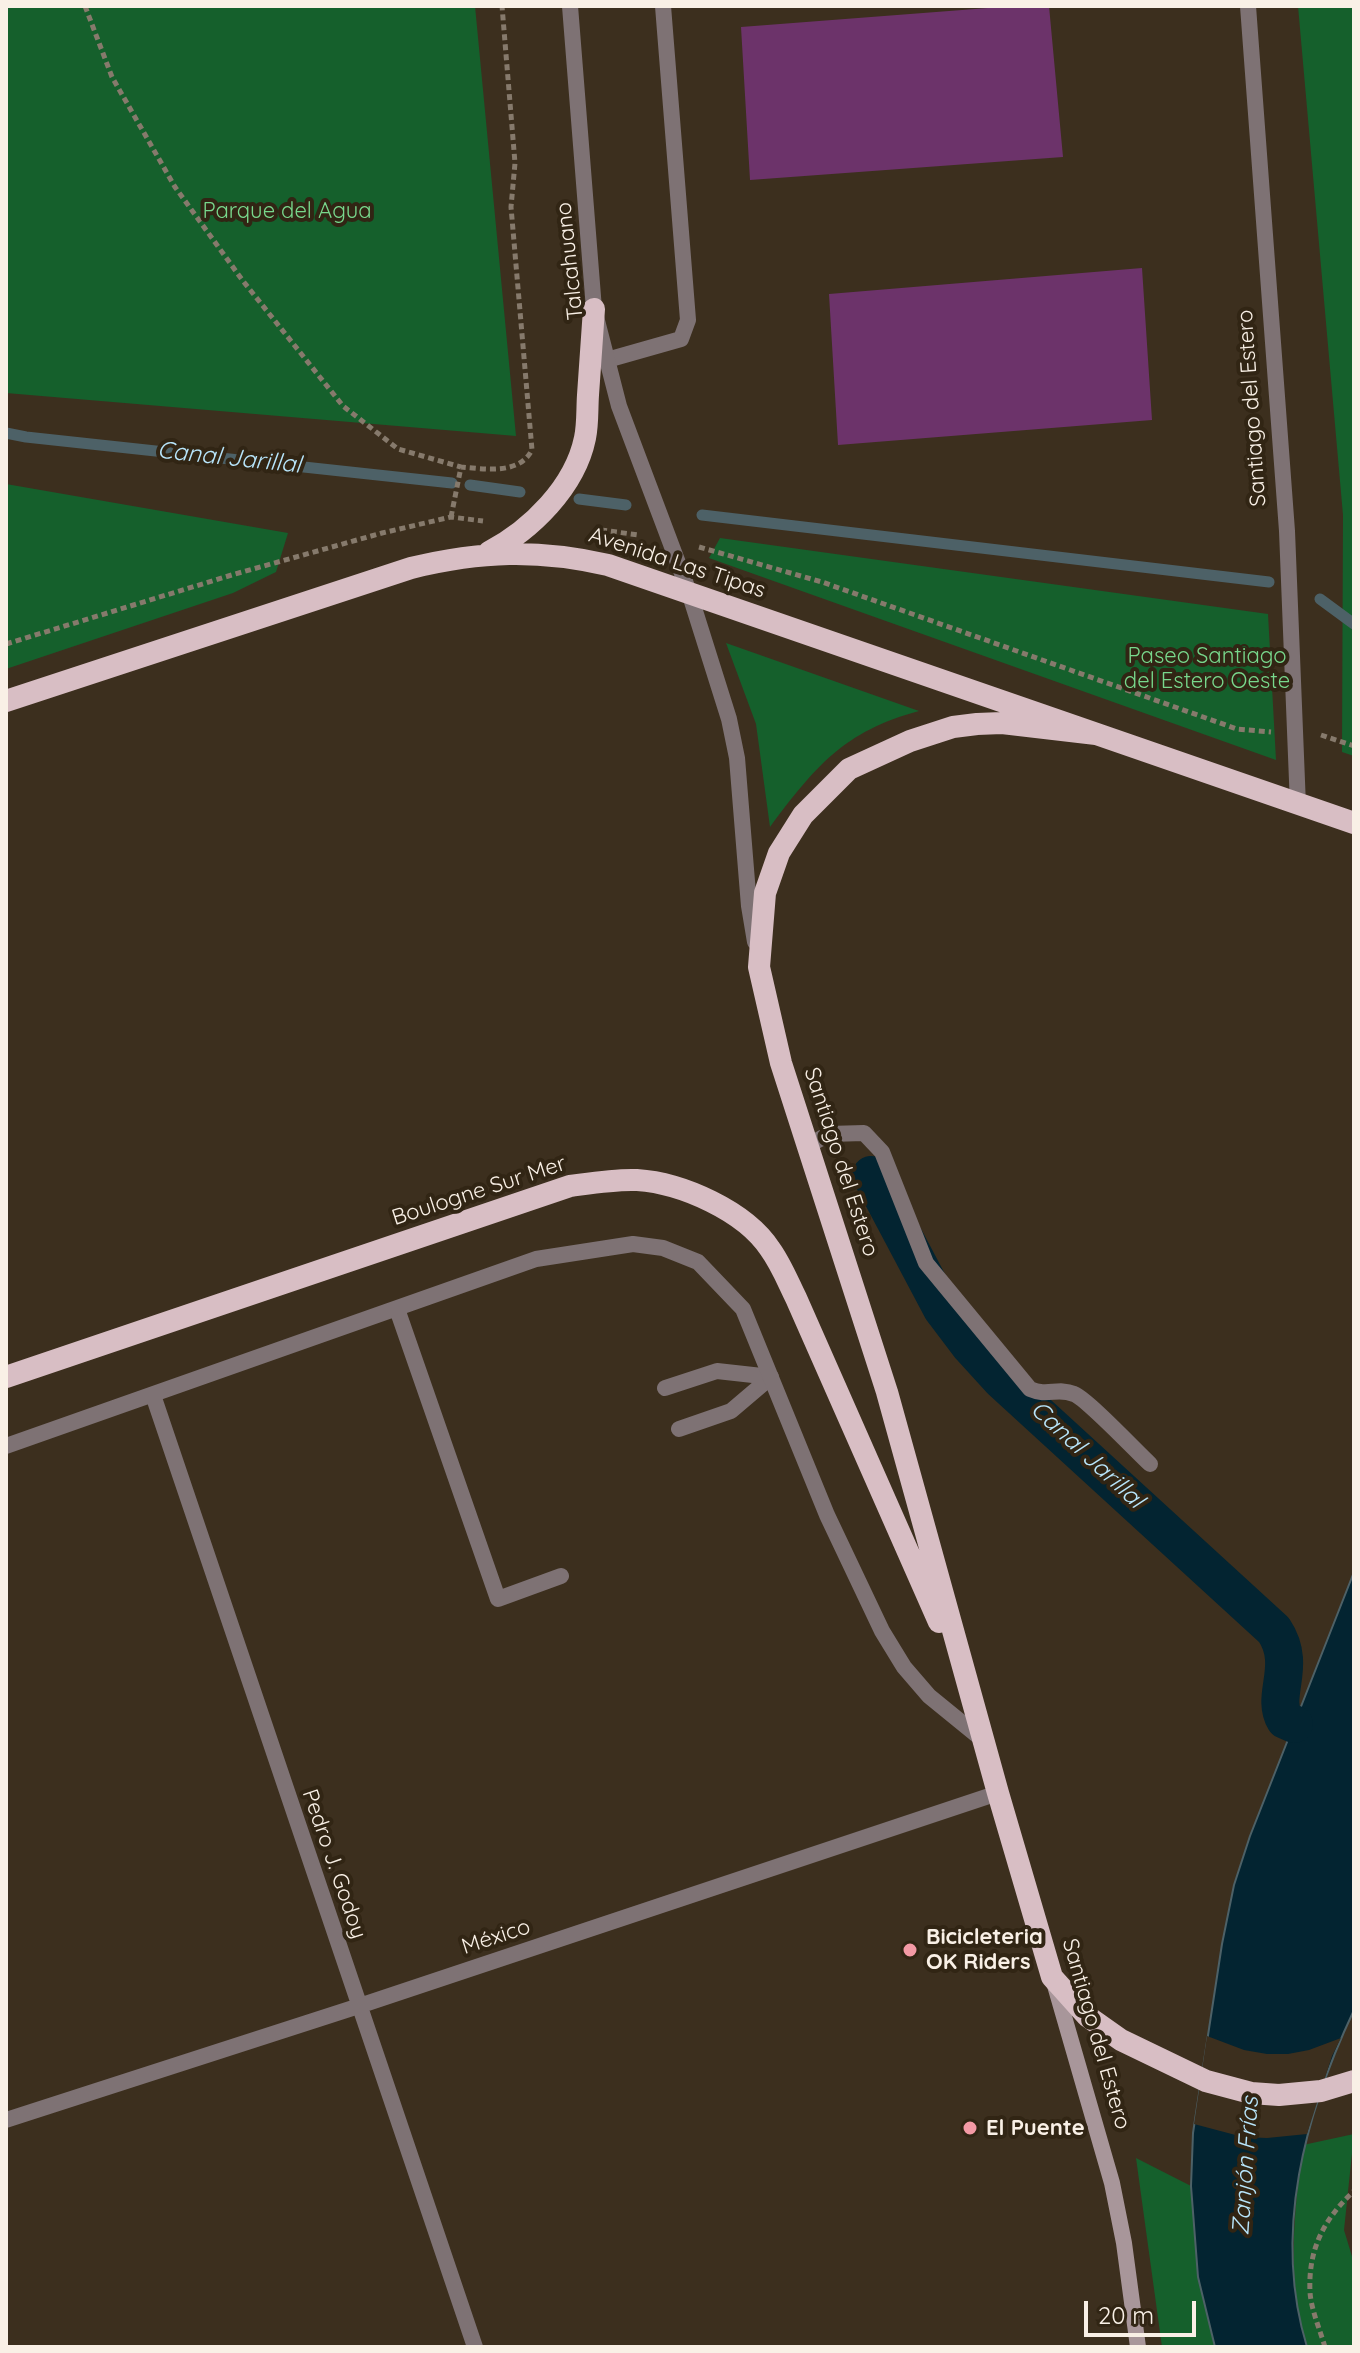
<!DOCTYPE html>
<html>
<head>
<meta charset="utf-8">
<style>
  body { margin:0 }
  #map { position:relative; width:1360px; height:2353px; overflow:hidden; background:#3c2f1e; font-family:Quicksand,sans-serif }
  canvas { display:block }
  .frame { position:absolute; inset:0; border:8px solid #f9f0e6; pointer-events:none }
  .scale { position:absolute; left:1084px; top:2301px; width:112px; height:36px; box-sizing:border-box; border:4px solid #f9f0e6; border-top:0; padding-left:10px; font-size:24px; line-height:28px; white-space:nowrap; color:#f9f0e6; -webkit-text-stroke:6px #312514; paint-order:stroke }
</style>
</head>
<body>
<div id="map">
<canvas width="1360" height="2353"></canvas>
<div class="frame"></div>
<div class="scale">20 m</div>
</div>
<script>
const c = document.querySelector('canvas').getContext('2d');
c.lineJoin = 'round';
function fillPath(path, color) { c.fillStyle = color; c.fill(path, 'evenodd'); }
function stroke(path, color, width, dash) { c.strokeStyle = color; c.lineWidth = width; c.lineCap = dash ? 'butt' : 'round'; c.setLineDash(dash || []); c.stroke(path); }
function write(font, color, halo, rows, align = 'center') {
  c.font = font + ' Quicksand,sans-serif'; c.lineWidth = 8; c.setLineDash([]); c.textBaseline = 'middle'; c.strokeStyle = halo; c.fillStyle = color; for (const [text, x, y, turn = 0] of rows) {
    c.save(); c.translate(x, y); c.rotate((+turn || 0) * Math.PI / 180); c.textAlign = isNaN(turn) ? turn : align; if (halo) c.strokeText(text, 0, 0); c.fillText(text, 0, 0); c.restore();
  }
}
const green = new Path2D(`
  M6,6h469l41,430 -510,-43z
  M1298,6h56v750l-12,-4 1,-237z
  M6,485v-1l282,49 -12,39 -43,21 -227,76z
  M720,538l548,76 8,146 -567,-202z
  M726,643l193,68c-75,20 -104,56 -149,116l-14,-103z
  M1354,2134l-10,96 10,33v84h-47c-21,-67 -13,-134 -4,-202z
  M1136,2158l55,28c4,55 9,108 24,161h-53z`);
const water = new Path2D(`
  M1354,1572v438c-49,104 -82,223 -47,337h-92l-17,-70 -7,-91 2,-53 29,-189 12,-59 16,-49z`);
const pier = new Path2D(`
  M1207,2036l37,14 23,4h21l21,-4 32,-12 -9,18 -25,78 -40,4 -24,-1 -49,-13z`);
const stream = new Path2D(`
  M6,433l20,4 426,46
  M470,485l50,7
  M579,499l47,6
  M702,515l567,67
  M1320,599l34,25`);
const canal = new Path2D(`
  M871,1175l71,134 28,37 31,34 273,250c24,36 -4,65 11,90l9,4`);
const building = new Path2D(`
  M1014,6h35l14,151 -313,23 -9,-153z
  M1142,268l10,152 -314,25 -9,-151z`);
const path = new Path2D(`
  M85,6l27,71 63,110 68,94 100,125 55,43 63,18
  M451,517l10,-50c24,2 58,8 71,-17l-21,-243 4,-44 -13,-157
  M601,530l38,5
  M699,547l123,35 415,147 34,3
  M6,644l229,-70 147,-41 69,-16 32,4
  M1321,735l33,11
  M1325,2347c-5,-17 -14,-38 -15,-55 -2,-43 14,-73 44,-101`);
const service = new Path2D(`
  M607,360l74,-21 7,-19 -25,-314
  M665,1388l52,-17 54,6 -40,34 -52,18`);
const minor = new Path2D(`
  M1248,6l39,525 11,275
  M809,1145l20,-11 35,-1 18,19 44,111 104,126c18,8 27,-2 44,5 13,5 62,57 76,70
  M397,1309l101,290 63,-23
  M153,1395l322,952
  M6,1446l530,-187 97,-15 30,4 35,14 45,47 84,206 55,116 22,36 25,29 54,44
  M6,2120l353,-114 639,-213`);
const tertiary = new Path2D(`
  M570,6l24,303 25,97 70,186 40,127 8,39 12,148 6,36`);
const secondary = new Path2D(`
  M1054,1982l58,201 12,60 14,104`);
const trunk = new Path2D(`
  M489,552c42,-22 86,-65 96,-114 3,-14 2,-29 3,-43 2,-28 4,-57 6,-86
  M6,701l405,-133c70,-17 126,-19 197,-3l746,258
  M1096,734l-94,-11 -25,1 -24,3 -43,14 -61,28 -46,46 -24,38 -14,40 -6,74 22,96 106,329 111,401 54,184 35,39 34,24 85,41 45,12 28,2 42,-4 33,-10
  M6,1377l564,-191c22,-3 45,-7 67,-6 45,3 108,31 133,69 11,15 18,33 26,49l143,324`);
const markers = [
  [910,1950,8,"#f49aa5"],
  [970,2128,8,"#f49aa5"]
];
const parkNames = [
  ["Parque del Agua",287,211],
  ["Paseo Santiago",1207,656],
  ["del Estero Oeste",1207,681]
];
const streetNames = [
  ["Talcahuano",570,261,-96],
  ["Santiago del Estero",1252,408,-94],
  ["Avenida Las Tipas",677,563,18],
  ["Santiago del Estero",841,1162,72],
  ["Boulogne Sur Mer",479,1191,-18],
  ["Pedro J. Godoy",334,1864,71],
  ["México",496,1937,-18],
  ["Santiago del Estero",1096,2034,74]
];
const poiNames = [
  ["Bicicleteria",926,1937],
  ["OK Riders",926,1962],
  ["El Puente",986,2128]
];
const waterNames = [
  ["Canal Jarillal",229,458,6],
  ["Canal Jarillal",1087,1455,43],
  ["Zanjón Frías",1246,2166,-86]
];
fillPath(green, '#15602c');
fillPath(water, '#032431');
stroke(water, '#4d6167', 2);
fillPath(pier, '#3c2f1e');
stroke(stream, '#4d6167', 11);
stroke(canal, '#032431', 38);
fillPath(building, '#6c336a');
stroke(path, '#867a6c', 5, [6, 4]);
stroke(service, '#7e7274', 16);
stroke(minor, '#7e7274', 16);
stroke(tertiary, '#7e7274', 16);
stroke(secondary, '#a8969a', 16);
stroke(trunk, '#d8bec4', 22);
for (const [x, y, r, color] of markers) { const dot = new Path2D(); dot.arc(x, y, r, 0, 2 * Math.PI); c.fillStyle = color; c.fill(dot); stroke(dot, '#312514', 3); }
write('22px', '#78d88c', '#312514', parkNames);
write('22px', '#f9f0e6', '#312514', streetNames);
write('bold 22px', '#f9f0e6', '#312514', poiNames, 'left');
write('italic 24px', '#b8e6fc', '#312514', waterNames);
</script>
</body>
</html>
